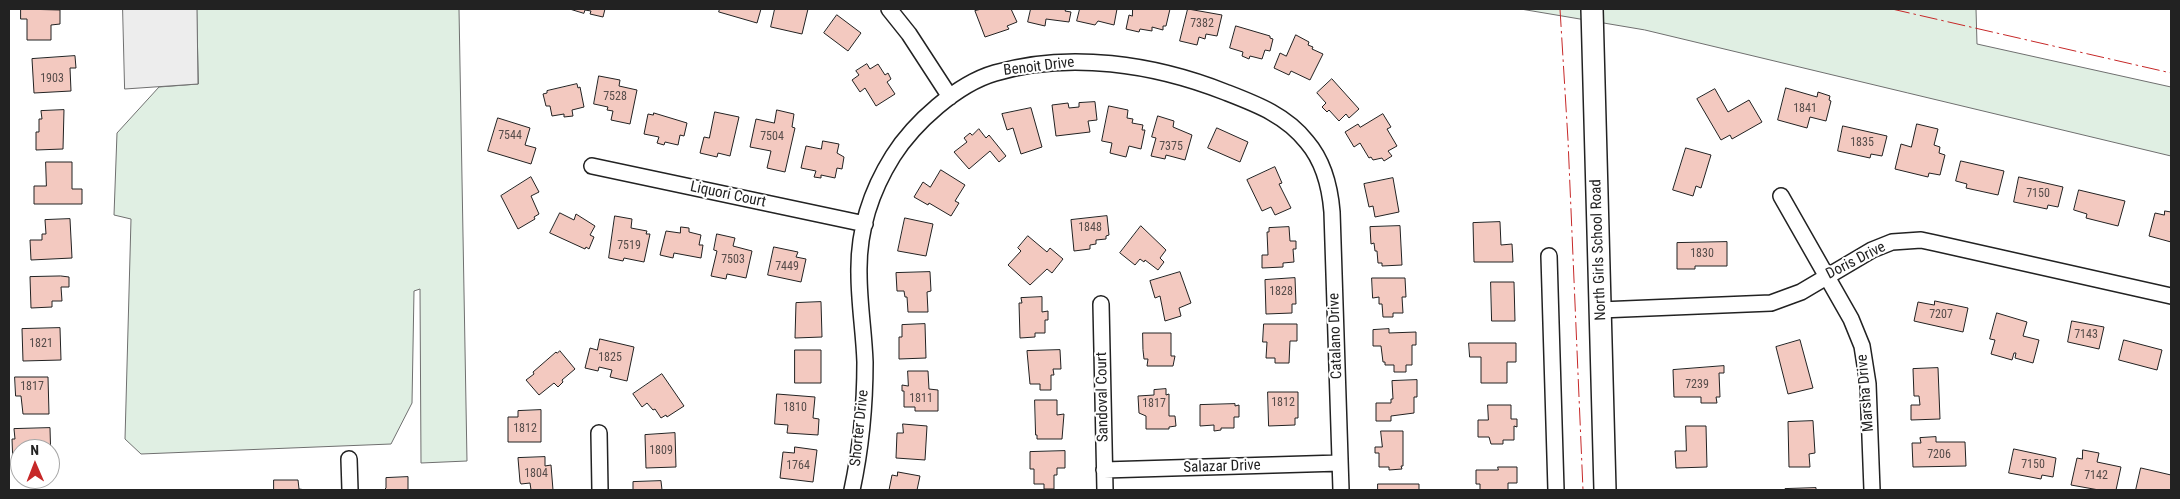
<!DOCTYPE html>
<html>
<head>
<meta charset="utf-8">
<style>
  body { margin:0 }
  #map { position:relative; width:2180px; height:499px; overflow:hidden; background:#fff; font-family:"Roboto Condensed",sans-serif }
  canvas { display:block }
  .frame { position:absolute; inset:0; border:10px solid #222; pointer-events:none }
  .north { position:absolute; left:10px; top:439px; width:50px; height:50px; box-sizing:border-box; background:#fff; border:1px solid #a7a7a7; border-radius:50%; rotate:359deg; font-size:14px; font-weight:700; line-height:20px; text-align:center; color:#222 }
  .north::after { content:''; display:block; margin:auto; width:18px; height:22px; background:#c62828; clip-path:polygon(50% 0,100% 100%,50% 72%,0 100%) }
</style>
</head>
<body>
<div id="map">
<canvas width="2180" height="499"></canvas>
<div class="frame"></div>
<div class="north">N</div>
</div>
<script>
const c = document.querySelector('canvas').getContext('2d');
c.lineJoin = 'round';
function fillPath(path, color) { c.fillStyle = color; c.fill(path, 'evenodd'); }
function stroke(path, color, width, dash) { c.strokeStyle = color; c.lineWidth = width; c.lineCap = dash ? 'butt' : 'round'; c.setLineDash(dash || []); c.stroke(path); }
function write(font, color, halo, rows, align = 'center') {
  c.font = font + ' "Roboto Condensed",sans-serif'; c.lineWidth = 4; c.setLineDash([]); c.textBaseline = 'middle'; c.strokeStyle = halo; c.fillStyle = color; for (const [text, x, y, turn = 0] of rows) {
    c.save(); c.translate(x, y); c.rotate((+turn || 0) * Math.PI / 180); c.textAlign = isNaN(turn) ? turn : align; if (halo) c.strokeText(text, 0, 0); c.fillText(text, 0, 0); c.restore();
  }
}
const green = new Path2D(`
  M197,9h262l8,452 -46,2 -1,-174 -6,2 -2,112 -21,41 -250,10 -16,-15 6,-220 -17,-4 3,-82 42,-46 39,-3z
  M1521,9h455l1,35 194,43v69l-526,-126z`);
const parking = new Path2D(`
  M123,9h74l1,75 -73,5z`);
const building = new Path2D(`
  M21,9l39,1v14l-9,1v15h-24v-21h-6z
  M570,9h35l-2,8 -13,-3 1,-3 -6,-1 -1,3z
  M720,9h41l-4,14 -38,-11z
  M775,9h33l-6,25 -31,-7z
  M982,9h29l6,13 -10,4 2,3 -24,8 -10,-26z
  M1031,9h35l-1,2 6,1 -2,10 -23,-3 -1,7 -17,-4z
  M1080,9h37l-3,16 -16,-4 -3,4 -18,-4z
  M1133,9h37l-4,17h-3v4l-11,-3v4l-12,-2 -1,3 -13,-3 3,-14 3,1z
  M1188,9l34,6 -5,21 -11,-2 -1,5 -6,-2 -2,8 -17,-4z
  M837,15l24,18 -13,18 -24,-18z
  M1236,26l34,10v2l3,1 -3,12 -5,-1 -3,9 -12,-3 -1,3 -7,-3 1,-4 -13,-4z
  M1296,35l13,7 -1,3 5,2 -1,2 11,5 -13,26 -19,-9 -2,4 -15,-7 6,-15 6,3z
  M75,56l1,12h-6l1,23 -37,2 -2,-34z
  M867,64l3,5 8,-5 7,11 3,-2 3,6 -4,3 8,12 -19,12 -11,-18 -5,4 -8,-12 7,-5 -3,-4z
  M599,76l21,4 -1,6 18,4 -7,34 -19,-4 2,-9 -6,-1 1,-3 -14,-3z
  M1332,79l27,30 -10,9 -3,-4 -7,7 -10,-11 -2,2 -5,-5 4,-4 -9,-10z
  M577,84l1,4 2,-1 4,20 -12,3 1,6 -9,1v-3l-12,2 -2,-10h-4l-3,-12 4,-1v-2z
  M1786,88l31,9 1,-5 12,4 -1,4 2,1 -5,20 -16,-4 -3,11 -29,-8z
  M1715,89l13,23 21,-12 13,22 -30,17 -2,-4 -9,5 -24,-41z
  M1095,102l2,18 -9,1 2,11 -34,4 -4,-31 16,-2 1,5 10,-1v-4z
  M1109,106l19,4 -1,8 6,1 -1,4 11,2 -1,5h3l-4,19 -12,-3 -3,11 -16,-4 2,-10 -10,-2z
  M1031,108l11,39 -21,7 -8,-26 -6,2 -5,-16z
  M64,110l-1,39 -27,1v-18h3v-13h3l-1,-8z
  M777,110l17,4 -2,13 3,1 -10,44 -18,-4 4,-17 -21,-4 6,-28 18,4z
  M715,112l24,5 -9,39 -12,-3 -1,4 -17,-4 4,-16 5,1z
  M654,113l33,10 -3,13 -4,-1 -2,10 -13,-3 -1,3 -7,-2 2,-6 -15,-3 4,-20 5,1z
  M1383,114l8,13 -4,2 10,17 -9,5 4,5 -8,5 -2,-3 -9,2 -2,-3 -2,1 -9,-15 -6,4 -9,-15 13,-8 2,3z
  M1158,116l16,5 -1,6 19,8 -7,25 -19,-5 -1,4 -14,-3 5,-18 -4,-1z
  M498,118l32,10 -5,17 11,3 -5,16 -43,-13z
  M1917,124l21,5 -4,16 6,2 -1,6 6,2 -5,20 -11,-2 -1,4 -33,-8 6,-25 10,3z
  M1843,126l44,10 -5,20 -11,-2 -1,4 -32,-7z
  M1217,128l31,14 -8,20 -32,-14z
  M979,129l7,9 3,-3 17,21 -7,6 -9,-11 -21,18 -15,-17 13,-10 -3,-4 6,-5 2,2z
  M823,141l16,3 -2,9 7,4 -2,12 -5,-1 -2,10 -14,-3v3l-7,-1 2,-6 -15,-3 5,-22 15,3z
  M1686,148l25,7 -10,33 -5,-2 -3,10 -20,-6z
  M1961,161l43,10 -6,24 -32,-7 1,-4 -11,-3z
  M46,162h26v27h10v15h-48v-18h12z
  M1275,167l7,16 -3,1 12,24 -16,7 -4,-8 -9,4 -15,-31z
  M941,170l24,15 -10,16 4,2 -8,13 -22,-13 -1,2 -14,-8 9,-15 7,5z
  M531,177l8,15 -8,4 8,18 -5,3 1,2 -17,10 -17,-33z
  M2019,177l44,10 -5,20 -10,-2 -1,4 -33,-7z
  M1393,178l6,34 -24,5 -2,-11 -4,1 -5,-23z
  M2079,190l46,11 -7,25 -32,-8 1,-4 -13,-4z
  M2165,211l6,1v30l-22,-6 6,-23 9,2z
  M560,213l14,7 2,-6 19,12 -5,9 4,2 -5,12 -3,-2 -1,2 -35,-16z
  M615,216l17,3 -1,9 16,3 -1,3h4l-6,28 -20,-4 -1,3 -14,-3z
  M1107,216l2,19 -3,1v3l-10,1v4l-6,1v4l-16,2 -3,-31z
  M905,218l28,6 -7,32 -28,-5z
  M70,219l2,39 -41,2 -1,-20h12v-6h4l-1,-14z
  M1500,222l1,23 11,-1 1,18h-39l-1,-39z
  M1141,226l25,24 -6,8 4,4 -6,8 -13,-10 -1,2 -4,-3 -5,6 -15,-12z
  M1400,226l2,39 -20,1v-3h-4l-1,-12h-2l-1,-8 -3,1 -1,-17z
  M681,227l8,1v4l12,3 -2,10h4l-2,13 -27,-5 -1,5 -13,-3 6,-24 14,2z
  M1289,227l1,14h6v8h-3l1,13 -11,1v4l-21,1v-13h6l-1,-23h2v-4z
  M717,234l18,4 -2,8 19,5 -6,27 -19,-4 -1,5 -15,-3 6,-25 -3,-1z
  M1028,236l19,16 3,-4 13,11 -11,14 -5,-4 -17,16 -22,-20 13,-14 -3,-3z
  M1727,242v24h-32v3h-18v-26z
  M774,247l24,5 -2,5 10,2 -5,23 -33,-7z
  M930,272l1,19 -4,1 1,20h-20l-1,-15h-2l-1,-6h-7l-1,-18z
  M1180,272l11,31 -12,5 2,8 -16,5 -5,-25 -5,2 -5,-17z
  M61,276l8,1v10h-8l1,14h-10v6l-21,1 -1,-31z
  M1295,278l1,26h-4v9l-26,1 -1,-34z
  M1372,278h33l1,19h-4l1,16h-10v4h-10l-1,-13h-3v-7l-6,1z
  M1491,282h23l1,39h-23z
  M1042,297v15l6,-1v9h-3v13h-10v4l-15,1 -1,-35h3l-1,-5z
  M1935,301l33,7 -5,24 -49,-11 4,-19 16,3z
  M821,302l1,35 -27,1 1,-35z
  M1997,313l30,9 -4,14 16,4 -6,23 -18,-5 1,-5h-2l-2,7 -21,-6 4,-14 -5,-1z
  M2072,321l32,6 -5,22 -31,-7z
  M925,324l1,34 -27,1v-22h3v-12z
  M1264,324h33v17h-7l-1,22h-14v-5h-9l1,-16h-4z
  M60,328l1,32 -38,1 -1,-32z
  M1389,329v4l27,-1v13h-4v20h-6v7h-12v-7h-9v-3h-2l-2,-16h-8v-16z
  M1143,333h28v23h4l-2,10h-26l1,-7h-4l-1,-9z
  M600,339l34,8 -7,34 -17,-4 2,-7 -13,-3 -1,4 -13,-3 5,-20 7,2z
  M1800,340l13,48 -25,6 -12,-47z
  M2124,340l38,10 -5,20 -38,-10z
  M1469,343h47v19h-9v21h-26v-26h-11z
  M795,350h26v33h-26z
  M1060,350l1,19h-8l1,6h-3v15h-11v-6h-10l-3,-33z
  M560,351l15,18 -13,11 1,2 -5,5 -4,-4 -15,12 -13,-15 8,-6 -1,-2 23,-20 1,1z
  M1724,366v7h-5l1,24h-4l1,6h-16v-6h-27l-1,-27z
  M1938,368l2,51 -29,1v-15h9l-1,-9h-5l-1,-27z
  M908,371h20l1,18 9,1v21h-23v-4h-11v-16h-2v-6l6,1z
  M662,374l22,32 -17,11 -1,-2 -5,3 -6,-9 -2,1 -6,-7 -5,4 -9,-13z
  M15,377h33l1,37h-26l-2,-18h-5z
  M1417,380v17h-3v16l-23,3v5h-15v-18h15v-4h2l-1,-18z
  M1166,389v6l3,-1v22h6l1,10 -7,1v2h-23v-13l-7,-3 -1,-17 16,-1v-5z
  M1268,392h30v26h-3v7l-26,1z
  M777,394l38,3 -2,21 6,1 -1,16 -31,-2 1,-8 -13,-1z
  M1035,400h22v15l7,-1 -2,25h-25v-4h-1z
  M1235,404v2l4,-1v12h-5v11h-13v2l-7,1v-6l-14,1v-21z
  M1488,405h23v14h6v8l-3,-1v14h-11v4h-12l-2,-7h-11v-17h10z
  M541,410v32h-33v-25h10v-6z
  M1813,421l2,32 -6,1 1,13h-21l-1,-45z
  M903,424l24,2 -2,34 -29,-2 1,-25h6z
  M1686,426h20l1,41 -31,1 -1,-17h11z
  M50,428l1,35 -1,-14h-30v15l-7,1 -1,-26h3l-1,-10z
  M1381,431h22v35h-2l1,3 -13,1v-3h-10v-14h-4v-6h7z
  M675,433l1,34 -30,1 -1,-33z
  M1936,437v5h29l1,24 -53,1 -1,-24h9l-1,-5z
  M795,447l22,3 -4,32 -33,-4 3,-26 11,1z
  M2014,449l42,9 -3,19 -11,-2 -1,4 -32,-6z
  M2083,450l16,3 -2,9 24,5 -5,23h-17l-28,-5 6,-27 5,1z
  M1065,451v17h-8v7h-3v14h-10v-5h-10v-15h-4v-17z
  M545,457v9l6,-1 2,25h-22l-1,-7 -9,1 -1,-2 -2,-24z
  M1498,467h19v16h-9v7h-28v-6h-4v-14h22z
  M2141,468l30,7v15h-35z
  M898,472l22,4 -3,14h-28l3,-15 5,1z
  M408,477v13h-24l2,-2v-10z
  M274,480h24l1,9 7,1h-32z
  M661,481l1,9h-29v-8z
  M1378,484h41v6h-41z
  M1816,488v2h-31v-1z`);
const minor = new Path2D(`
  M889,9l20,25 41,63
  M592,166l273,58
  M1781,196l70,123 11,27 6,38 4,106
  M1549,256l7,234
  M1101,304l4,186
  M1600,310l171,-7 30,-11 71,-42 20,-8 29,-2 14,3 236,53
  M599,433l1,57
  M349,459l1,31
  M1104,470l236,-7
  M852,490c9,-42 13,-85 13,-128 -1,-29 -6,-59 -6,-88 -1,-42 12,-83 34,-118 21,-33 64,-72 102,-83 74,-22 159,-9 230,19 31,12 61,23 82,50 17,20 23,45 25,70l9,278`);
const secondary = new Path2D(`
  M1592,9l13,481`);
const power = new Path2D(`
  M1560,9l8,131 15,350
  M1892,9l279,64`);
const numberNames = [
  ["7382",1202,24],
  ["1903",52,79],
  ["7528",615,97],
  ["1841",1805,109],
  ["7544",510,136],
  ["7504",772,137],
  ["1835",1862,143],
  ["7375",1171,147],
  ["7150",2038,194],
  ["1848",1090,228],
  ["7519",629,246],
  ["1830",1702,254],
  ["7503",733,260],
  ["7449",787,267],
  ["1828",1281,292],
  ["7207",1941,315],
  ["7143",2086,335],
  ["1821",41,344],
  ["1825",610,358],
  ["7239",1697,385],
  ["1817",32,387],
  ["1811",921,399],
  ["1812",1283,403],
  ["1817",1154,404],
  ["1810",795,408],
  ["1812",525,429],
  ["1809",661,451],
  ["7206",1939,455],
  ["7150",2033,465],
  ["1764",798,466],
  ["1804",536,474],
  ["7142",2096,476]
];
const streetNames = [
  ["Benoit Drive",1039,67,-7],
  ["Liquori Court",728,195,12],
  ["North Girls School Road",1599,250,-92],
  ["Doris Drive",1856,261,-27],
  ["Catalano Drive",1336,336,-92],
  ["Marsha Drive",1866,393,-95],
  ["Sandoval Court",1103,397,-91],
  ["Shorter Drive",860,428,-84],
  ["Salazar Drive",1222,467,-2]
];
fillPath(green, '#e0efe3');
stroke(green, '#6f6f6f', 1);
fillPath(parking, '#ededed');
stroke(parking, '#6f6f6f', 1);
fillPath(building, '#f3c9c0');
stroke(building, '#222', 1);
stroke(minor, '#222', 18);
stroke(secondary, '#222', 24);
stroke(minor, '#fff', 15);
stroke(secondary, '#fff', 21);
stroke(power, '#c62828', 1, [18, 4, 2.5, 4]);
write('12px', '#564c4a', null, numberNames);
write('15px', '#222', '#fff', streetNames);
</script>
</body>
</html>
